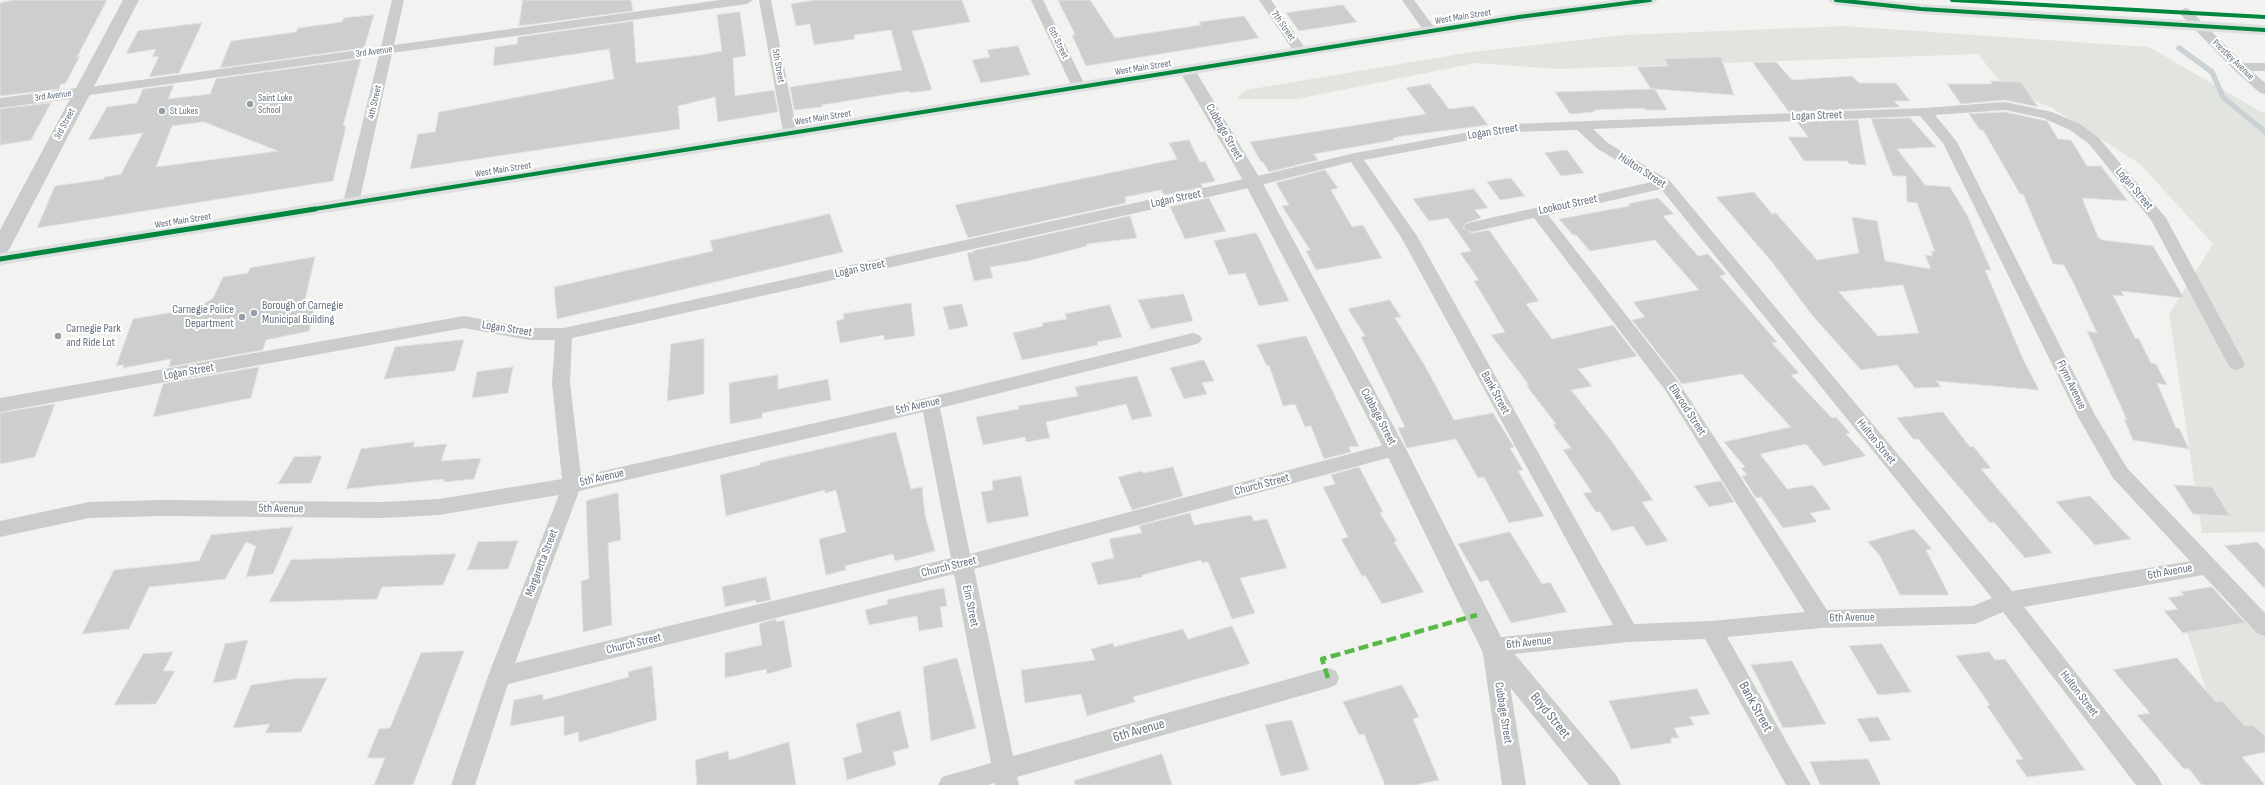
<!DOCTYPE html>
<html>
<head>
<meta charset="utf-8">
<style>
  body { margin:0 }
  canvas { display:block; background:#f2f3f1 }
</style>
</head>
<body>
<canvas width="2265" height="785"></canvas>
<script>
const c = document.querySelector('canvas').getContext('2d');
c.lineJoin = 'round';
function fillPath(path, color) { c.fillStyle = color; c.fill(path, 'evenodd'); }
function stroke(path, color, width, dash) { c.strokeStyle = color; c.lineWidth = width; c.lineCap = dash ? 'butt' : 'round'; c.setLineDash(dash || []); c.stroke(path); }
function write(font, color, halo, rows, align = 'center') {
  c.font = font + ' "Sofia Sans Condensed",sans-serif'; c.lineWidth = 4; c.setLineDash([]); c.textBaseline = 'middle'; c.strokeStyle = halo; c.fillStyle = color; for (const [text, x, y, turn = 0] of rows) {
    c.save(); c.translate(x, y); c.rotate((+turn || 0) * Math.PI / 180); c.textAlign = isNaN(turn) ? turn : align; if (halo) c.strokeText(text, 0, 0); c.fillText(text, 0, 0); c.restore();
  }
}
const green = new Path2D(`
  M1844,26l305,21 116,67v418l-63,1 -33,-219 44,-70 -73,-80 -88,-56 -46,-19 -28,-35 -421,15 -82,-6 -178,36h-61l10,-9 226,-38 152,-17z
  M2180,610l85,3v142l-54,-50z`);
const stream = new Path2D(`
  M2179,48l33,24 11,25 42,35`);
const building = new Path2D(`
  M14,0h93l-30,57 3,-1 -15,28h-4l-2,5 -59,7v-93z
  M523,0h108l2,11 -114,15z
  M815,0h147l8,22 -58,9 20,59 -22,3 -1,-2 -87,14v2l-28,3 -4,-23 112,-17 -11,-40 -37,5 1,4 -41,6 -4,-21 -14,2 -5,-22z
  M1058,0h32l25,38 86,-13 -2,-3 45,-6 15,22 -173,28 -14,-31h3z
  M1343,5l14,17 -58,9 -13,-18z
  M740,12l6,44 -13,2 2,38 39,-6 4,22 -60,10 -3,-25 -37,9 2,23 -270,40 8,-35 17,-2 4,-20 175,-33 -5,-30 -116,17 2,-19 22,-3 1,-7 115,-16 3,42 64,-8 22,-4 -5,-36z
  M374,15l-10,33 -144,20 11,-27 65,-9 2,-4 44,-6 2,-4z
  M202,23l-23,50 -30,4 10,-21 -7,1 4,-8 -30,5 12,-23z
  M1018,46l12,29 -49,8 -9,-23 18,-3 -3,-7z
  M1721,57l13,38 -79,-6 12,21h-21l-2,-2 -50,2 1,2 -25,2 -15,-22 100,-3h-4l-14,-22 31,-1 -3,-7z
  M361,59l-18,67h3l-13,55 -296,47 18,-42 49,-7 1,-2 16,-3 22,-41 -55,7 19,-33 30,-4 6,-14 31,-4 -6,14 42,-5 6,-15zM204,122l74,29 -122,16 16,-41z
  M1776,62l16,18 60,-4 7,7h37l14,18h-16l6,6 -111,5 -36,-49z
  M1990,81l31,1 17,25 -33,-7 -44,4 -14,-20h45z
  M1430,84l19,25 25,-3 14,19 -86,11 -9,2 1,2 -80,14 4,6 -49,12 -6,-10h-2l-11,-20 176,-28 -20,-26z
  M51,103l-20,37 -31,5v-36z
  M2005,112l42,9 11,18 13,1 16,26h14l27,35 -46,-3 16,39 4,3 51,6 31,52 -63,-7 3,5 -11,-1 22,43 4,1 12,24 5,1 11,21 -10,-2 19,45h3l10,21 -56,-9 -9,-21 3,1 -40,-89 10,2 -23,-49 -10,-19 -11,-1 -30,-70h-3l-37,-64h-3l-11,-16z
  M1910,118l26,29 -39,2 28,36 25,2 17,28 24,55h-6l38,89 16,31 -103,-9 5,6 -26,1 -18,-23 -36,5 -49,-55 -40,-53 -56,-65 38,-5 18,22 4,-1 41,47 42,-7 -7,-36 25,4 8,40 46,8 -6,-14 8,1 -2,-5 4,1 -18,-49 -10,-1 -1,-26h-13l-22,-57zM1903,285l16,48 -41,3 -39,-44z
  M1858,120l8,45 -16,-1 -3,-3h-43l-16,-24h20l-11,-15z
  M1189,140l11,22 5,-1 10,20 -14,3 2,3 -39,8 -3,-5 -36,7 1,6 -158,35 -13,-33 222,-46 -8,-16z
  M1567,150l17,23 -23,3 -16,-23z
  M1325,170l13,18 -7,2 21,37 11,-2 19,33 -66,12 -10,-19 4,-1 -28,-44 7,-1 -13,-22z
  M1511,178l14,18 -25,4 -13,-18z
  M1474,189l14,19 -13,2 6,8 -15,5 -3,5 9,5 17,-3 50,71 -13,3 26,35 61,-14 24,31 -59,13 14,17 -21,4 39,49 43,61 -11,2 26,39 -22,5 -13,-20 -21,5 -12,-19h-4l-13,-19 9,-1 -29,-42 8,-2 -18,-23 3,-1 -30,-39h3l-38,-50 14,-3 -31,-51 5,-1 -19,-27 11,-2 -23,-33 -19,3 -16,-22z
  M1209,198l17,33 -41,8 -15,-32z
  M1658,198l16,16 -11,2 35,40 10,-2 18,20 -6,2 57,66 -5,1 27,30 -8,2 41,43 4,-1 14,16 -4,1 20,22 -42,10 -18,-22 -46,10 27,35 26,-4 18,24 -21,4 7,9 -34,6 -22,-31 -5,1 -14,-22 5,-1 -6,-7 4,-1 -21,-25 67,-15 -49,-53 -60,10 -50,-64 13,-3 -12,-15 66,-12 -44,-50 -65,11 -14,-16h-3l-14,-16 71,-13 -2,-2z
  M830,214l13,38 -286,67 -3,-32 159,-36 -3,-10z
  M1130,216l7,22 -51,6 1,2 -60,15 -37,6 3,11 -19,3 -7,-28 7,-1 -1,-1z
  M1256,233l4,7 29,61 -30,5 -14,-33 -16,2 -15,-34z
  M315,257l-11,47 12,-3 -7,30 -43,9 -3,10 -94,17 2,-8 -48,9 1,-3 -8,1 17,-47 65,-11 15,-10 10,-21 25,-4 2,-5z
  M1184,294l9,27 -42,8 -13,-29z
  M1390,300l11,17 -6,1 30,48 29,54 39,-7 21,34 -4,1 13,22 -5,1 26,45 -35,7 -25,-46 -6,1 -22,-39 -49,9 -9,-20 7,-1 -44,-90 4,-1 -17,-27z
  M911,303l4,33 -31,4v-5l-44,8 -4,-22 8,-2 -1,-5z
  M962,304l6,22 -19,4 -6,-23z
  M1110,305l12,32 -25,5 1,3 -76,15 -9,-27 30,-7 -1,-3 25,-4 -2,-5z
  M1306,336l53,110 -10,1 2,5 -27,7 -13,-33 -6,1 -10,-23 -12,2 -14,-41 -2,1 -10,-21z
  M704,339v55l-37,7 4,-57z
  M464,340l-9,31 -71,8 11,-32z
  M1204,360l10,21 -12,2 5,11 -23,5 -14,-31z
  M259,367l-8,31 -98,19 10,-33z
  M513,367l-5,26 -36,5 5,-26z
  M778,375v14l50,-10 3,21 -69,13v5l-32,6 -1,-41z
  M1137,376l15,40 -20,4 -6,-16 -80,18 4,16 -24,4 -1,-5 -42,8 -7,-28 43,-8 -1,-3 60,-10 -3,-9z
  M55,404l-20,53 -35,7v-51z
  M1943,412l27,35 3,-1 18,22 -10,1 71,84 -27,5 -31,-36 -4,1 -72,-84h-5l-16,-21z
  M896,432l15,57 11,-2 3,28 10,36 -40,10 -2,-7 -48,12 1,4 -20,5 -7,-36 27,-7 -10,-42 -11,3v-3l-99,26 -6,-41 40,-10v-2z
  M415,442l-2,5 34,-3 -6,17 40,-3 -7,21 -30,3v-3l-98,10 15,-40z
  M322,456l-11,27 -33,1 16,-27z
  M1173,467l10,29 -51,14 -14,-33 24,-6 1,2z
  M1359,467l24,45 -3,1 17,28 -3,1 30,50 -42,12 -17,-29 -3,1 -21,-37 7,-2 -25,-50 12,-3 -4,-9z
  M1021,476l8,40 -42,7 -6,-31 12,-2 -1,-9z
  M1721,481l13,21 -25,5 -15,-21z
  M2174,485l38,2 18,29 -37,-2z
  M618,493l3,47 -13,3 4,82 -29,7 -2,-51 8,-2 -3,-78z
  M2090,496l41,43 -36,6 -39,-43z
  M1190,513l4,12 57,-10 3,6 13,-2 20,49 -47,10 15,35 -23,6 -24,-57 -6,1 -1,-3 -59,15v2l-44,8 -7,-22 23,-5 -5,-19 33,-6 -3,-7z
  M293,527l-20,47 -27,3 10,-31 -10,-4 -21,37 -76,8 -20,42 -47,5 32,-64 85,-9 12,-26z
  M1914,529l18,20 -6,1 23,45h-49l-20,-39 -12,-14z
  M1510,532l32,52 8,-2 17,30 -56,11 -23,-43 -8,2 -22,-38z
  M518,541l-10,28 -41,1 11,-28z
  M2257,542l8,8v39l-40,-43z
  M456,554l-13,31 -61,2 -5,12 -108,3 22,-42z
  M766,577l5,23 -15,3v-3l-31,7 -3,-20z
  M2212,587l33,36 -62,10 -19,-22 14,-2 -10,-11 16,-3 -3,-3z
  M944,588l3,18 -7,1 3,20 -24,4 -2,-15 -48,9 -4,-15 23,-6 -1,-4z
  M776,619v3l8,-2 8,47 -25,7 -1,-5 -41,9v-25l37,-8 -3,-21z
  M1232,626l18,38 -117,33 2,5 -48,14 -6,-22 -56,9 -4,-33 74,-10 -4,-11 22,-6 1,4 69,-18 5,10z
  M248,640l-12,39 -23,4 12,-39z
  M1882,644l29,48 -33,3 -29,-49z
  M464,651l-51,134h-39l11,-27h-18l12,-29 11,-1 31,-75z
  M173,652l-10,19h12l-19,33 -42,1 29,-51z
  M1989,652l6,8 10,-1 80,111 -58,7 -12,-17 8,-1 -36,-53 3,-1 -34,-49z
  M957,658l19,70 -45,13 -8,-74z
  M2177,658l39,44 6,-1 23,25 8,-1 12,11v16l-23,5 23,28h-63l-14,-17 -4,1 -47,-54 13,-2 -37,-43z
  M1792,661l34,63 -43,4 -32,-63z
  M652,666l5,54 -78,22 -1,-10 -14,4v-20l-54,10 4,-26 29,-6v6l86,-23 -1,-5z
  M327,678l-26,54 -36,1 5,-9 -37,4 18,-43 41,-6z
  M1402,685l17,32 -6,2 26,61 -24,5h-30l-21,-51 -5,1 -16,-33z
  M1697,689l13,25 -20,3 4,8 -20,3 5,10h-8v5l-40,6 -22,-48z
  M900,711l9,37 -16,4 3,13 -49,15 -4,-22 19,-6 -6,-28z
  M1878,717l13,23 -21,2 -13,-23z
  M1292,720l17,50 -28,6 -16,-51z
  M789,742l7,43h-99l-2,-25 33,-9 1,9z
  M1162,754l10,31h-97l-1,-4z
  M1868,759l13,26h-61l-10,-23z`);
const minor = new Path2D(`
  M392,0h12l-10,45 326,-45h33l-6,4 -355,49 -33,150 -3,3h-10l-3,-3 36,-148 -297,41 -7,-4 7,-4 299,-41z
  M759,0h12l26,132 -2,3h-10l-2,-3z
  M1031,0h12l43,87 -2,3h-10l-2,-3z
  M1259,0h12l37,52 -2,3h-10z
  M1402,0h12l23,31 -1,3h-10z
  M2185,8l4,1 54,54h22v8h-13l13,12v11l-5,-1 -26,-23 -53,-55 -2,-3z
  M2005,102l47,10 28,12 19,14 67,80 79,146 -3,4 -6,2 -6,-2 -79,-148 -62,-76 -19,-14 -27,-12 -38,-8 -70,5 22,27 138,273 32,53 138,145v23l-8,-3 -54,-58 -179,32 134,170 4,8h-26l-133,-173 -28,12 -154,4 -94,9 84,148h-25l-81,-146 -77,3 -123,13 21,130h-24l-20,-138 3,-7 8,-2 120,-13 -212,-388 -50,-75 -98,25 -681,151 -2,45 11,93 349,-79 263,-64 6,2 3,4 -3,4 -6,2 -253,63 30,146 425,-112 7,2 2,5 -2,5 -7,2 -421,113 39,187 315,-88 8,3 3,7 -3,7 -8,3 -311,89 2,8h-24v-2l-7,2h-50l4,-8 49,-14 -37,-189 -446,110 -33,101h-24l37,-109 71,-181 -120,20 -56,3 -221,-2 -73,2 -89,19v-16l89,-19 73,-2 221,2 56,-3 123,-20 -10,-96 3,-43h-26l-65,-12 -464,84v-14l464,-82 65,12h35l689,-151 102,-24 158,-29 411,-16zM1920,116l23,27 135,274 35,61 77,83 -178,30 -342,-410 -62,-38 -15,-14zM1577,130l21,19 54,33 -180,40 -6,2 -2,3 2,3 6,2 62,-14 131,172 140,222 -94,9 -77,3 -217,-388 -53,-76 149,-28zM1661,189l331,409 -19,8 -146,4 -150,-230 -129,-165zM923,412l28,146 -436,105 64,-172z`);
const tertiary = new Path2D(`
  M123,0h16l-129,248 -3,4 -7,2v-24l70,-131 -70,9v-10l76,-10z
  M1187,65l6,1 2,4 67,112 144,267 96,190 115,137 4,9h-32l-105,-130 -100,-206 -140,-267 -65,-112 2,-4z`);
const secondary = new Path2D(`
  M1614,0h44l-3,3 -5,2 -131,17 -1519,243v-12l1519,-241z
  M1828,0h52l41,4 344,21v10l-344,-21 -85,-9 -5,-2z`);
const quiet = new Path2D(`
  M1328,678l-6,-19 155,-44`);
const cyclewayFar1 = new Path2D(`
  M1836,0l85,9 344,21
  M1952,0l313,17
  M308,210l1211,-193 131,-17`);
const cycleway = new Path2D(`
  M0,259l315,-50`);
const markers = [
  [250,104,4,"#969ea7"],
  [162,111,4,"#969ea7"],
  [254,313,4,"#969ea7"],
  [242,317,4,"#969ea7"],
  [58,336,4,"#969ea7"]
];
const farStreetnames = [
  ["West Main Street",1463,17,-9],
  ["7th Street",1283,26,55],
  ["6th Street",1058,43,64],
  ["3rd Avenue",374,52,-8],
  ["Prestley Avenue",2233,60,44],
  ["5th Street",778,66,80],
  ["West Main Street",1143,68,-9],
  ["3rd Avenue",53,96,-8],
  ["4th Street",375,102,-77],
  ["West Main Street",823,118,-9],
  ["3rd Street",65,124,-62],
  ["West Main Street",503,170,-9],
  ["West Main Street",183,221,-9]
];
const farPoinames = [
  ["Saint Luke",258,98],
  ["School",258,110],
  ["St Lukes",170,111]
];
const streetNames = [
  ["Logan Street",1817,116,-2],
  ["Cubbage Street",1224,132,60],
  ["Logan Street",1493,132,-9],
  ["Hulton Street",1642,171,33],
  ["Logan Street",2134,189,50],
  ["Logan Street",1176,199,-12],
  ["Lookout Street",1568,205,-12],
  ["Logan Street",860,269,-12],
  ["Logan Street",507,329,9],
  ["Logan Street",189,372,-10],
  ["Flynn Avenue",2071,385,64],
  ["Bank Street",1495,393,61],
  ["5th Avenue",918,406,-13],
  ["Ellwood Street",1687,410,57],
  ["Cubbage Street",1378,417,62],
  ["Hulton Street",1876,442,51],
  ["5th Avenue",602,478,-13],
  ["Church Street",1262,485,-15],
  ["5th Avenue",281,509,1],
  ["Margaretta Street",542,563,-69],
  ["Church Street",949,567,-14],
  ["6th Avenue",2170,572,-10],
  ["Elm Street",970,606,78],
  ["6th Avenue",1852,618,-1],
  ["6th Avenue",1529,643,-6],
  ["Church Street",634,644,-14],
  ["Hulton Street",2079,694,52],
  ["Cubbage Street",1503,713,81]
];
const poiNames = [
  ["Borough of Carnegie",262,306],
  ["Municipal Building",262,320],
  ["Carnegie Police",234,310,"right"],
  ["Department",234,324,"right"],
  ["Carnegie Park",66,329],
  ["and Ride Lot",66,343]
];
const nearStreetnames = [
  ["Bank Street",1755,707,61],
  ["Boyd Street",1550,716,51],
  ["6th Avenue",1139,731,-16]
];
fillPath(green, '#e2e5df');
stroke(stream, '#cbd2d6', 5.5);
fillPath(building, '#cdcece');
stroke(building, '#e2e2e1', 1);
fillPath(minor, '#cbcccc');
fillPath(tertiary, '#cbcccc');
fillPath(secondary, '#dedfe0');
stroke(quiet, '#58b947', 4.5, [10, 4.5]);
stroke(cyclewayFar1, '#00873e', 4);
stroke(cycleway, '#00873e', 5);
for (const [x, y, r, color] of markers) { const dot = new Path2D(); dot.arc(x, y, r, 0, 2 * Math.PI); c.fillStyle = color; c.fill(dot); stroke(dot, '#fff', 1.5); }
write('10px', '#64717f', '#fff', farStreetnames);
write('10px', '#64717f', '#fff', farPoinames, 'left');
write('12px', '#64717f', '#fff', streetNames);
write('12px', '#64717f', '#fff', poiNames, 'left');
write('14px', '#64717f', '#fff', nearStreetnames);
</script>
</body>
</html>
